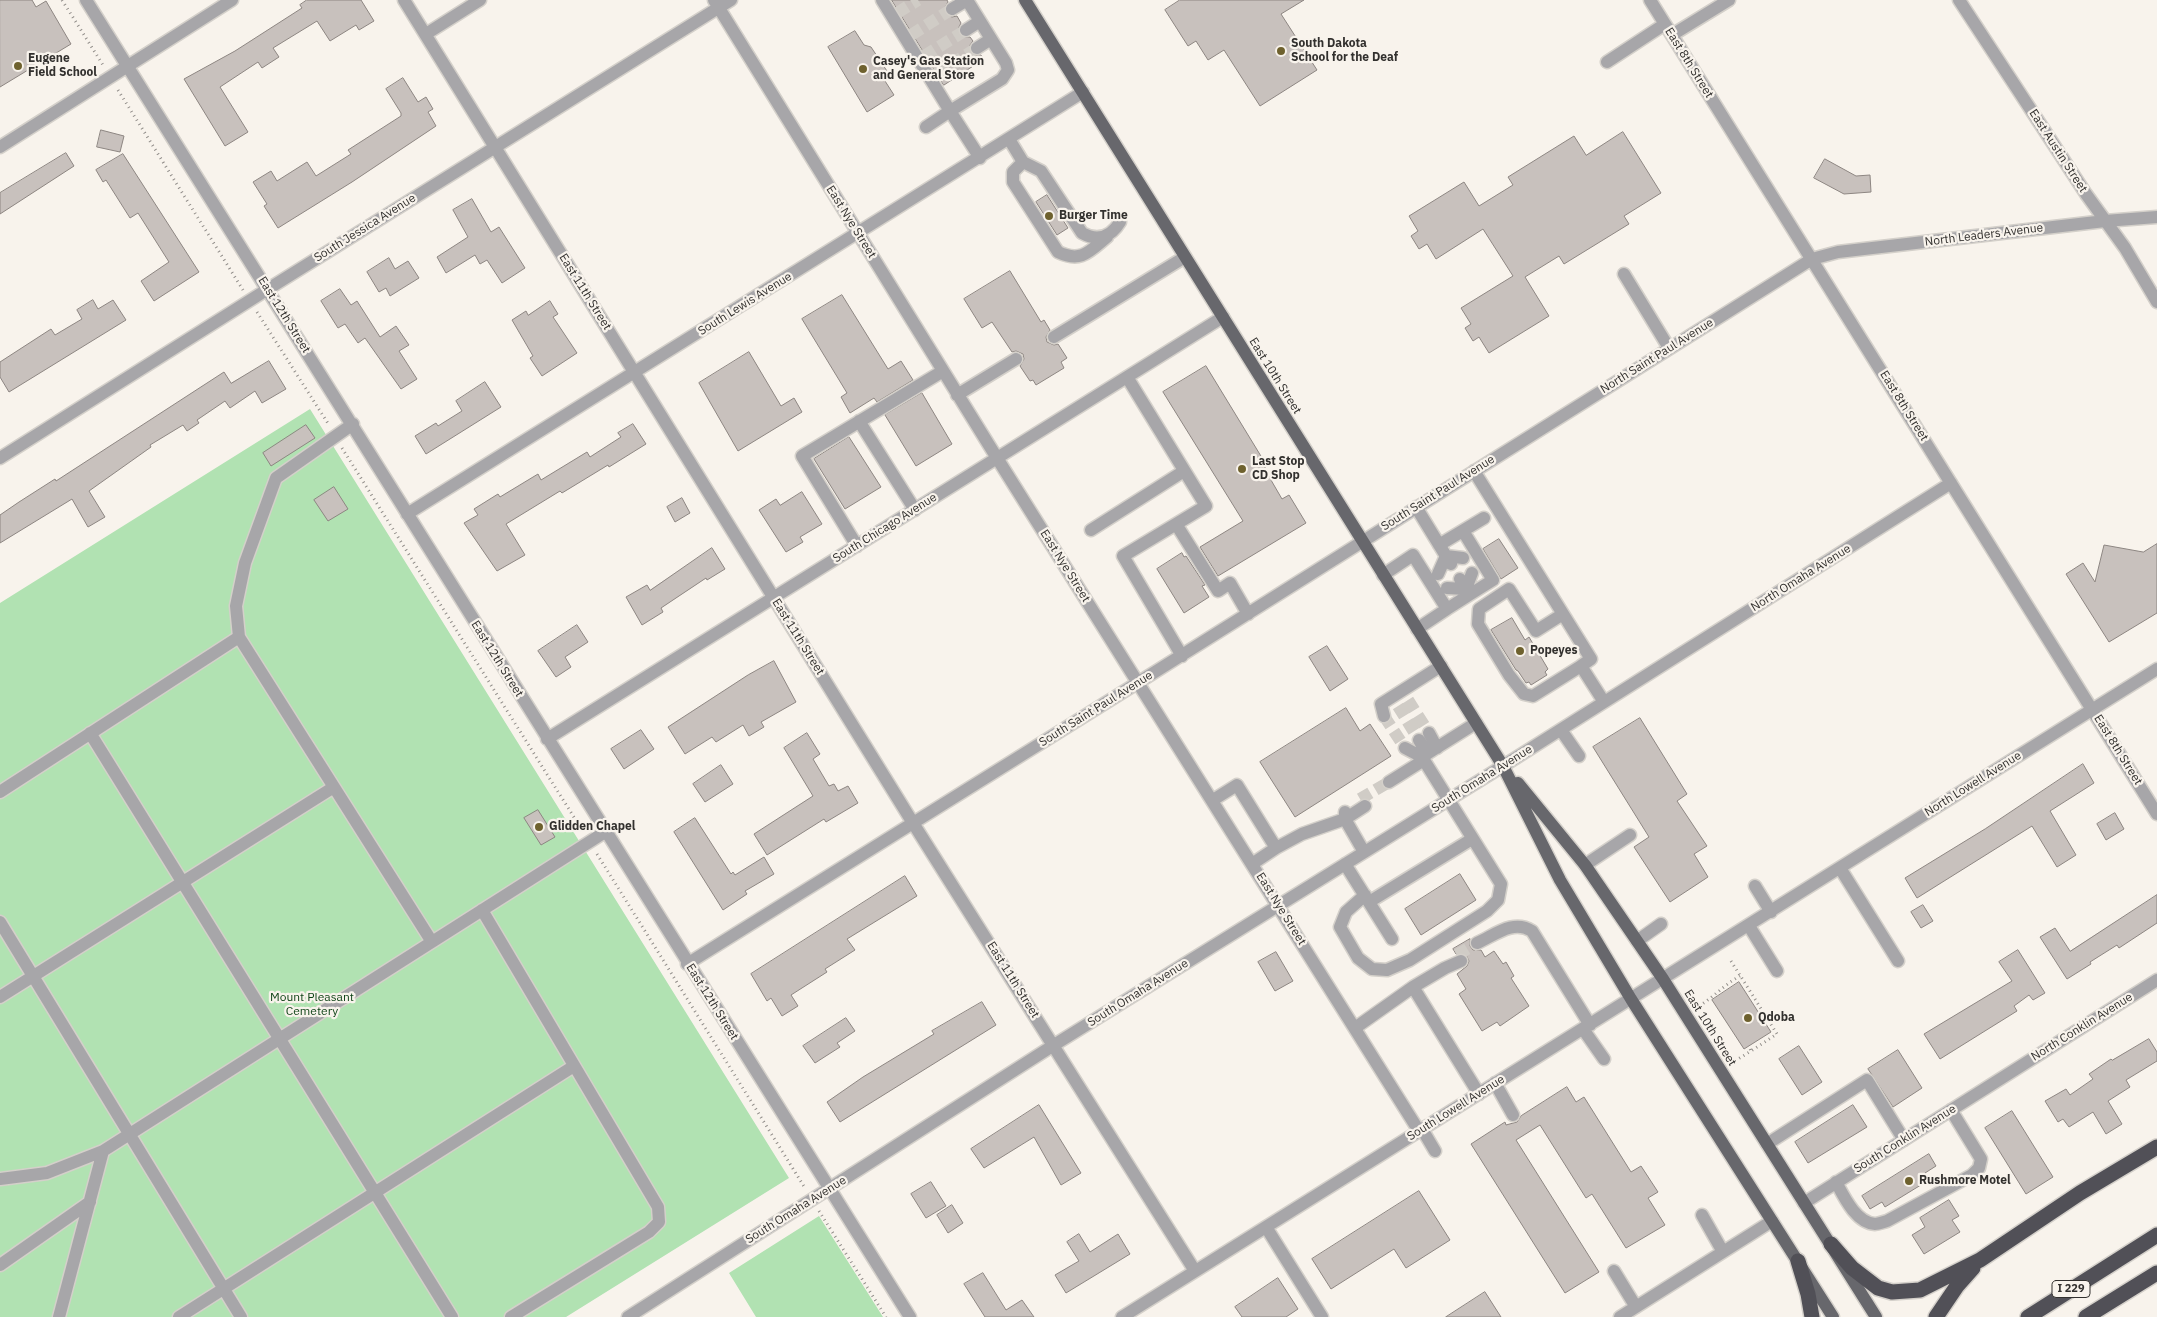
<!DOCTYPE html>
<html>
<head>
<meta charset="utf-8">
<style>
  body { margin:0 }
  canvas { display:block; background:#f8f3ec }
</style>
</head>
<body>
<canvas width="2157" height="1317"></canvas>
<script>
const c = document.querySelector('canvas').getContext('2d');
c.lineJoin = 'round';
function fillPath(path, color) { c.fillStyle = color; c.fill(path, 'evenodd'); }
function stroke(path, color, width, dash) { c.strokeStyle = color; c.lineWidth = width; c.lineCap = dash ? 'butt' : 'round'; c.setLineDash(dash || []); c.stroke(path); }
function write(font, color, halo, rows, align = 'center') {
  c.font = font + ' "IBM Plex Sans",sans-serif'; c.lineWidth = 4.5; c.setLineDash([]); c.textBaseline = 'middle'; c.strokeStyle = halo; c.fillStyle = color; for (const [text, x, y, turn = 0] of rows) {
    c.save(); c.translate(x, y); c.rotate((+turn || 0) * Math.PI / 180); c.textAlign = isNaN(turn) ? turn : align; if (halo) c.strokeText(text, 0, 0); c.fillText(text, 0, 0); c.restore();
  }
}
const green = new Path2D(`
  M310,409l479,769 -223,139h-566v-714z
  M819,1216l64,101h-127l-27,-44z`);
const building = new Path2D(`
  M0,0h32l4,7 10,-6 25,43 -71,43z
  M307,0h54l13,21 -15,9 -3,-5 -26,16 -13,-20 -44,27 6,9 -17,11 -4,-6 -38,25 28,45 -23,14 -41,-67 51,-28 67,-43 -2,-3z
  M892,0h55l1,2 -4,7 1,5 7,3 5,-1 4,7 -2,4v7l4,3h7l3,4 -3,4v7l4,3h7l3,4 -40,26z
  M1180,0h124l-23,14 36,56 -57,36 -36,-56 -16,10 -12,-19 -8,5 -23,-36z
  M855,31l9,14 7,2 16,24 -2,10 9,14 -27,17 -39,-65z
  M403,78l15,24 8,-5 7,12 -5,3 8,14 -84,56 -74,46 -14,-22 3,-2 -14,-22 18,-11 6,10 30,-19 9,14 35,-22 -3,-4 53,-34v-3l-15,-24z
  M101,130l23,6 -4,16 -23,-5z
  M1623,132l38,61 -37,23 5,8 -65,40 -5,-8 -34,21 24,39 -60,37 -10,-16 -6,4 -8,-13 6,-4 -10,-16 52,-32 -30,-47 -47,30 -9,-15 -8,5 -8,-13 7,-5 -9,-15 55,-34 15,24 34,-21 -5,-8 66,-41 12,19z
  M66,153l8,13 -74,48v-21z
  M123,154l76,118 -45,29 -13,-20 28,-19 -31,-49 -8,5 -24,-38 -3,2 -7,-12z
  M1825,159l31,17 14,-1 1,17 -27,2 -30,-16z
  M1047,195l21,33 -11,7 -21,-33z
  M472,199l19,33 8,-5 26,41 -23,15 -15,-23 -7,4 -5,-9 -29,18 -9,-16 31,-20 -15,-27z
  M389,258l6,11 13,-8 11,17 -29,18 -4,-8 -7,4 -12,-20z
  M1010,271l31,51 3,-2 6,10 -4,7 1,5 7,3 4,-1 9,14 -6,4 3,6 -28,17 -3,-5 -3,1 -10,-15 4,-7 -1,-5 -7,-3 -4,1 -20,-30 -10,6 -18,-29z
  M340,289l11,16 6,-4 23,36 16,-11 13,19 -10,6 18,28 -16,10 -36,-51 -7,5 -13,-19 -7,4 -17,-27z
  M842,295l46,74 13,-8 12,19 -36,22 -3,-4 -24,15 -9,-16 6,-4 -45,-74z
  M93,300l5,9 15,-9 13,20 -117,72 -9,-15v-15l51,-33 4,6 27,-16 -5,-9z
  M550,301l8,13 -5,3 24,36 -35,23 -12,-18 3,-2 -21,-36 14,-9 2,4z
  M749,352l32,54 13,-8 8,14 -64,39 -39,-68z
  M269,361l17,28 -24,14 -7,-12 -25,17 -5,-7 -28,19 2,3 -12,8 -4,-6 -33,20 1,2 -62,44 16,26 -17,10 -16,-28 -72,44v-28l19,-13 36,-23 1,2 168,-109 7,11z
  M1206,366l61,100 -3,2 18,31 7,-4 17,28 -88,53 -18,-29 43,-26 -80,-129z
  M485,382l16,25 -75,47 -11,-18 21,-13 2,3 24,-15 -6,-10z
  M922,393l30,51 -36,22 -31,-51z
  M633,424l13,20 -37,23 -1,-2 -46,28 -2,-2 -54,33 19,31 -28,16 -33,-48 14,-8 -4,-6 24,-15 2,3 38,-23 3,6 46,-28 3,5 31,-20 -3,-4z
  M306,425l9,13 -44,28 -8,-13z
  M849,437l32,50 -36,22 -31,-50z
  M334,487l14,22 -20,12 -14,-21z
  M802,492l20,32 -22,13 3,5 -17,10 -27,-42 17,-11 4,6z
  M682,498l8,15 -15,9 -8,-15z
  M1499,539l19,29 -17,11 -18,-30z
  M2157,544v69l-48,29 -43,-68 17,-11 12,19 9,-37 39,7z
  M712,548l13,21 -18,11 -1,-2 -45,30 2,4 -21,13 -16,-28 21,-12 3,5z
  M1182,553l2,4 2,-1 19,29 -3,1 7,11 -25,16 -27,-44z
  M1512,618l13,22 4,-3 19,32 -3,3 2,3 -16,10 -2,-3 -3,1 -8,-12 -2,-1 -25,-40z
  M577,625l11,17 -23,15 6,10 -15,10 -18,-26z
  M1327,646l21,33 -18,12 -21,-34z
  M774,661l22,41 -35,20 3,5 -15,9 -6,-11 -27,17 -4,-5 -27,17 -17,-27 80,-52z
  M1346,708l14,23 10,-7 21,32 -96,61 -35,-55z
  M1640,718l47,76 -10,7 30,45 -13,8 14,23 -38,25 -36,-55 15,-10 -56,-90z
  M641,730l13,19 -30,20 -13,-20z
  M807,733l13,21 -7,5 16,27 5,-2 4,7 10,-5 10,17 -32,19 -2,-3 -57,36 -13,-21 59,-38 -29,-48z
  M2083,764l11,19 -44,28 26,44 -19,12 -25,-41 -115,72 -12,-20 80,-49z
  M721,765l12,19 -28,18 -12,-18z
  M538,810l17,27 -14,8 -17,-27z
  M2115,813l9,16 -18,11 -9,-16z
  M695,818l36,56 2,-2 2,3 29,-18 10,17 -29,17 2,3 -24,16 -49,-78z
  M1460,874l16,26 -55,35 -16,-26z
  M905,876l12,20 -70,43 8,11 -30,19 2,3 -36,23 7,11 -16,10 -11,-18 -4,3 -16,-27z
  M2157,895v28l-38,25 -2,-3 -27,17 1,2 -24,15 -27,-42 15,-9 15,23z
  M1923,905l10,16 -12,7 -10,-16z
  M1470,939v7l3,4h8l4,7 9,-6 9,13 3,-2 8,14 -3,2 18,28 -29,20 -3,-4 -15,9 -23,-37 7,-5 -9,-15 10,-8 2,-5 -3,-6 -5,-2 -5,1 -3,-5z
  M2018,950l27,43 -12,7 -4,-5 -15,11 3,5 -77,48 -16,-25 88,-53 -13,-19z
  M1276,952l17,29 -18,10 -17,-29z
  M1739,982l32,50 -27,17 -32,-49z
  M982,1002l14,23 -156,97 -13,-20 36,-25 71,-43 -2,-3z
  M846,1018l9,13 -18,12 3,4 -25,16 -12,-17z
  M2149,1039l8,13v9l-31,19 4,7 -22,14 14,23 -16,10 -13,-22 -24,15 -6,-8 -5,3 -13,-21 21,-12 4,6 23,-16 -4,-5 22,-15 1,1z
  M1799,1046l23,36 -20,13 -23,-36z
  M1898,1050l24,38 -29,19 -25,-38z
  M1567,1087l9,15 8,-5 47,75 10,-6 17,26 -10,6 17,27 -39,23 -34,-54 -6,4 -46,-73 -24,15 83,132 -34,21 -94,-149 34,-22 1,3 11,-3 4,-6z
  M1039,1105l42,68 -20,12 -27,-48 -50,31 -13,-19z
  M1853,1105l14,22 -59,36 -13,-21z
  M2012,1111l41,66 -27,17 -41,-66z
  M1929,1154l7,12 -11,7 4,7 -44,27 -3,-5 -12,7 -8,-13z
  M931,1182l15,24 -20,12 -15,-24z
  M1419,1191l31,49 -44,28 -12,-19 -63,40 -19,-30z
  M1949,1200l10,16 -7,4 8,12 -36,22 -12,-19 13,-8 -5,-9z
  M952,1205l11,18 -15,10 -11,-18z
  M1079,1234l11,18 28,-18 12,20 -64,39 -11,-18 24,-14 -12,-19z
  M983,1273l23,37 16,-10 12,17h-49l-21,-33z
  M1278,1278l20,31 -12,8h-44l-7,-10z
  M1485,1292l16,25h-55z`);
const minorTunnel = new Path2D(`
  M897,13l21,-13
  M911,35l41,-26
  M924,56l42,-26
  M936,74l41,-26
  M1408,700l21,33
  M1398,706l21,34
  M1384,716l21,32
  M1360,799l29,-17
  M1457,955l20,-12`);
const path = new Path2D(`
  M62,0l41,65
  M118,90l125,200
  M257,312l72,113
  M342,448l240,382
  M597,854l208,334
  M1731,961l46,73 -26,17
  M1699,1006c15,-9 26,-22 41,-30
  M1735,1061l16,-10 -2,-5
  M819,1211l67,106`);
const minor = new Path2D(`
  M86,0l824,1317
  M404,0l509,823 282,448
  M714,0l283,458 422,673
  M882,0l68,111 -24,16
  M967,0l39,63 2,7 -6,9 -52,32 30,47
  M1650,0l507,814
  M1959,0l127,194 39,54 32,54
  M952,9l15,-9
  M966,30l14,-9
  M426,34l54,-34
  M1672,35l57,-35
  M977,48l14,-9
  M1607,62l58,-38
  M1009,139l14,23 18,9 41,62c16,9 29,4 38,-11
  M0,147l232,-147
  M1023,162l-10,10v10l45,70c23,11 31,0 49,-15
  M1624,274l45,74
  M1054,337l131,-80
  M1127,377l79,129 -83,50 59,100
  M957,395l59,-36
  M859,421l56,89
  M353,424l-77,54 -31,85 -9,43 3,31 193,305
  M0,458l268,-169 463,-289
  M1474,471l117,188 -10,7 23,36
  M1416,507l30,49 17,2
  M407,514l676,-422
  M1176,524l42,67 12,-8 18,31
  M1091,530l93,-59
  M1463,531l30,49 -24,15
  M1439,545l45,-27
  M857,546l-55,-90 141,-85
  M1438,574l8,-18 5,8
  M1383,575l30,-20 34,54 -30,20
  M1460,579l6,10 6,-16
  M1447,609l22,-14 -3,-6 -19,-1
  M1563,614l-27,17 -27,-42 -30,20 -1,15 31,51 15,19 9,2 48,-30
  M1384,716l-3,-12 60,-38
  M1561,730l18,26
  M90,733l362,584
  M1429,733l8,15
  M547,739l676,-422
  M1419,740l8,14
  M1405,748l17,9
  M1389,782l35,-22
  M0,792l239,-155
  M1213,800l24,-15 39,63 -24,16
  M1345,812v7l19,33
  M1276,848l26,-14 43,-15 20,-13
  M1345,864l47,75
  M1585,865l45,-30
  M1840,868l58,93
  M1755,886l16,26
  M1365,895l-19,17 -6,15 18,31 14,11 15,1 23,-10 77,-49 11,-11 3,-16 -79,-127 54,-34
  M1369,902l103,-63
  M482,910l176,297 1,15 -10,10 -138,85
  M0,922l241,395
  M1749,926l28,45
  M1637,941l24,-17
  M1477,943c18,-8 36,-24 55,-12l58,94
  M1461,961l-16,7 -32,19 66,107
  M687,964l452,-282 673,-423 26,-7 267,-31 52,-4
  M0,997l334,-210
  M1355,1028l58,-41
  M1583,1029l21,30
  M1495,1083l18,32
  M1422,1129l13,22
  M1767,1144l100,-64 37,60
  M0,1179l47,-6 56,-22 502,-319
  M1836,1182c8,15 20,41 39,42 4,0 8,-2 12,-3l85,-46 7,-7 2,-9 -30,-49
  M1804,1203l353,-223
  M1702,1215l21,37
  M1266,1227l56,90
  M0,1265l90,-63
  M1614,1271l22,36
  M59,1317l44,-166
  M179,1317l395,-251
  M628,1317l426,-272 449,-279 448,-283
  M1122,1317l1035,-648
  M1620,1317l152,-96`);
const major = new Path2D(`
  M1025,0l478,766 57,114 71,119 202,318
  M1518,783l67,82 78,114 213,338`);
const highway = new Path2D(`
  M1831,1244l21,24 26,20 14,4 28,-2 60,-30 100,-67 77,-46
  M1798,1261l10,33 4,23
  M1936,1317l21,-31 16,-18
  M2028,1317l129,-82
  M2086,1317l71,-44`);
const markers = [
  [1281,51,5,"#6e612e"],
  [18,66,5,"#6e612e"],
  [863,69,5,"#6e612e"],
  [1049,216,5,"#6e612e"],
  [1242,469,5,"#6e612e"],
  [1520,651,5,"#6e612e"],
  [539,827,5,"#6e612e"],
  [1748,1018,5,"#6e612e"],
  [1909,1181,5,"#6e612e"]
];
const shields = [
  [2071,1289,38]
];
const shieldNames = [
  ["I 229",2071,1289]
];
const poiNames = [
  ["South Dakota",1291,44],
  ["School for the Deaf",1291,58],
  ["Eugene",28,59],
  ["Field School",28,73],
  ["Casey's Gas Station",873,62],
  ["and General Store",873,76],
  ["Burger Time",1059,216],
  ["Last Stop",1252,462],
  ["CD Shop",1252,476],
  ["Popeyes",1530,651],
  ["Glidden Chapel",549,827],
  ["Qdoba",1758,1018],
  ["Rushmore Motel",1919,1181]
];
const streetNames = [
  ["East 8th Street",1689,63,58],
  ["East Austin Street",2058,151,57],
  ["East Nye Street",851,222,58],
  ["South Jessica Avenue",365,228,-32],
  ["North Leaders Avenue",1984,235,-7],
  ["East 11th Street",585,292,58],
  ["South Lewis Avenue",745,304,-32],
  ["East 12th Street",284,315,58],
  ["North Saint Paul Avenue",1657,356,-32],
  ["East 10th Street",1275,376,58],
  ["East 8th Street",1904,406,58],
  ["South Saint Paul Avenue",1438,493,-32],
  ["South Chicago Avenue",885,528,-32],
  ["East Nye Street",1065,566,58],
  ["North Omaha Avenue",1801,578,-32],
  ["East 11th Street",798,637,58],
  ["East 12th Street",497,659,58],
  ["South Saint Paul Avenue",1096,709,-32],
  ["East 8th Street",2118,750,58],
  ["South Omaha Avenue",1482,779,-32],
  ["North Lowell Avenue",1973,784,-32],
  ["East Nye Street",1281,909,58],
  ["East 11th Street",1013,980,58],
  ["South Omaha Avenue",1138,993,-32],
  ["East 12th Street",712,1002,58],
  ["North Conklin Avenue",2082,1027,-32],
  ["East 10th Street",1710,1028,58],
  ["South Lowell Avenue",1456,1108,-32],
  ["South Conklin Avenue",1905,1139,-32],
  ["South Omaha Avenue",796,1210,-32]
];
const parkNames = [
  ["Mount Pleasant",312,998],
  ["Cemetery",312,1012]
];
fillPath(green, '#b1e2b2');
fillPath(building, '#c8c1bd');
stroke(building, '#8d8682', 1);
stroke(minorTunnel, '#d0ccc6', 12, [12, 6]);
stroke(minor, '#d4d0ca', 15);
stroke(major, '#d4d0ca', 15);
stroke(highway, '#d4d0ca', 18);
stroke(path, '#918d89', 3, [1, 4]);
stroke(minor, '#a7a6a9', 12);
stroke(major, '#67676c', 12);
stroke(highway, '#515057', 15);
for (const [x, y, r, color] of markers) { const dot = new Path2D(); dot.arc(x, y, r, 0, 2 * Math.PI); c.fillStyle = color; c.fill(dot); stroke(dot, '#f8f3ec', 2); }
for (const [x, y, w] of shields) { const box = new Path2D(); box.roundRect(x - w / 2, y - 8.5, w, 17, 4); c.fillStyle = '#f8f3ec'; c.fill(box); stroke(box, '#32302e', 1); }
write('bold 11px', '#32302e', null, shieldNames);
write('bold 12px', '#32302e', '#f8f3ec', poiNames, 'left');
write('12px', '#32302e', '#f8f3ec', streetNames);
write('12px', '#093f11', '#f8f3ec', parkNames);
</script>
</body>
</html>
